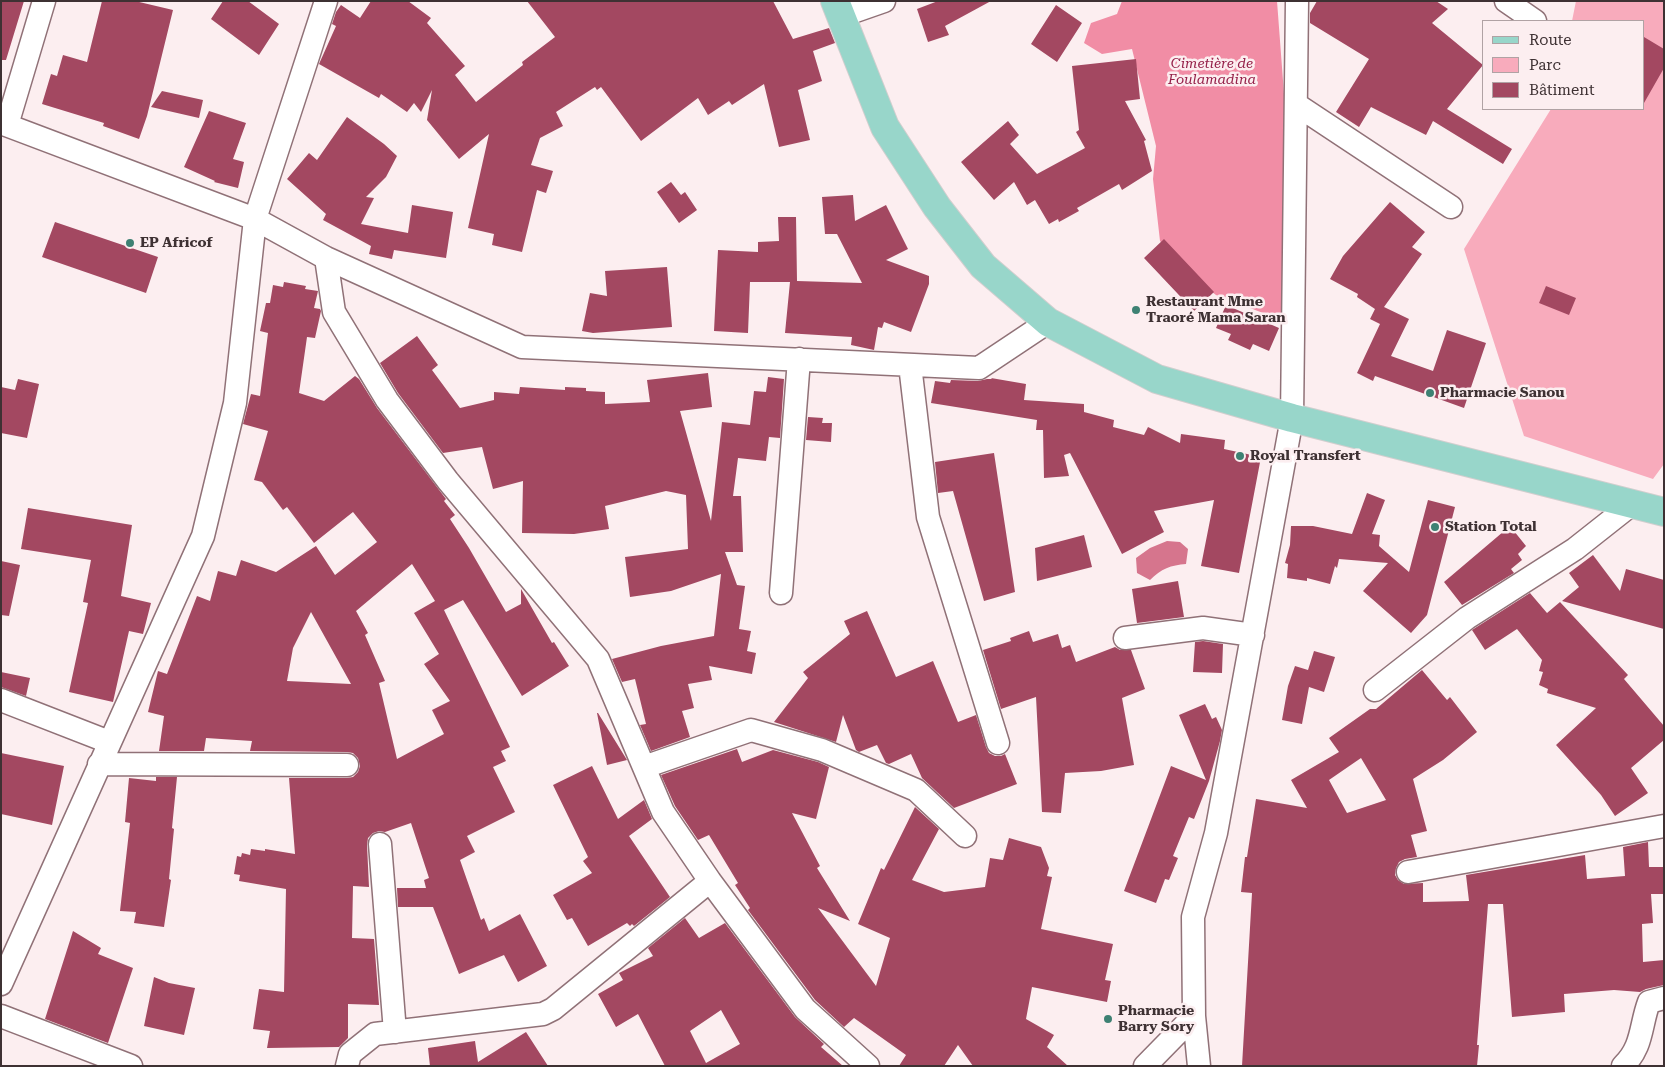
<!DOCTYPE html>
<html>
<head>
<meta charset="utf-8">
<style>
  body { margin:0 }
  #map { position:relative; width:1665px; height:1067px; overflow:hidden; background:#fceef0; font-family:"Roboto Serif",serif }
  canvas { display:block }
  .frame { position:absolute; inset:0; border:2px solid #3e3133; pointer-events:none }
  .legend { position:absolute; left:1482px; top:20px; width:162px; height:90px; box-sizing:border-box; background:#fceef0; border:1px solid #b0a2a4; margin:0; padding:6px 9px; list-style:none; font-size:15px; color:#3e3133 }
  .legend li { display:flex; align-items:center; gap:10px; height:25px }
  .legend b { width:25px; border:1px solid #b0a2a4 }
</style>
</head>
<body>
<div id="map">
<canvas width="1665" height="1067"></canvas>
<div class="frame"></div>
<ul class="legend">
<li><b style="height:6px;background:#98d6ca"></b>Route</li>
<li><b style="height:14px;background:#f8abbc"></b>Parc</li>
<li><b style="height:14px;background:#a34861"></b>Bâtiment</li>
</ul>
</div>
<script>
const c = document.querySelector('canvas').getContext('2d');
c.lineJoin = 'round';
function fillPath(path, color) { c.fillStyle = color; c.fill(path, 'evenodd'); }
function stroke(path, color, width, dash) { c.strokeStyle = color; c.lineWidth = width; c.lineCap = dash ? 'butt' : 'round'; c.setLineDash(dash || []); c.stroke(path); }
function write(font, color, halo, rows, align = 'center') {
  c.font = font + ' "Roboto Serif",serif'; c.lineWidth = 5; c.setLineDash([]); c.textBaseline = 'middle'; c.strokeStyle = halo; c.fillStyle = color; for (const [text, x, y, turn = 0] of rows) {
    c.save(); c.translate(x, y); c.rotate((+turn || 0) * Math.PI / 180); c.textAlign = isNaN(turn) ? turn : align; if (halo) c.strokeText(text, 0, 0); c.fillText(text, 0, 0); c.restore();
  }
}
const green = new Path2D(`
  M1576,1h88v463l-11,15 -129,-43 -60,-187 87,-140h93v-88h-72z`);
const forest = new Path2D(`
  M1122,1h155l11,146v168l-12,3 -60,-23 -29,-22 -27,-32 -7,-62 3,-33 -24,-97 -30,5 -18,-11 7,-20 26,-9z`);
const water = new Path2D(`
  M1167,541l13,1 8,7 -2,15c-15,1 -25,5 -36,16l-13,-7 -1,-15 14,-10z`);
const building = new Path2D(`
  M1,1h23l-18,59h-5z
  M102,1h33l38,9 -26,106 -8,23 -36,-13 1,-3 -62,-19 9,-30 6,2 6,-21 24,7z
  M223,1h25l31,23 -20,31 -48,-36z
  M371,1h37l23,17 -4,5 38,43 -10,9 21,27 47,-37 -1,-3 33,-25 -28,-36h246l20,38 36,-11 6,15 -22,8 9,30 -24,9 12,50 -31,7 -15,-63 -32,21 -3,-4 -21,14 -10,-17 -57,43 -40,-54 -4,3 -2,-3 -39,25 7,14 -23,12 -9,27 22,6 -7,22 -9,-3 -15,62 -30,-7 2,-11 -26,-6 21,-94 -30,25 -32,-39 5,-30 -11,22 -7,-9 -7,9 -26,-18 -2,4 -60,-34 17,-38 -4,-2 4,-12 5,-7 19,13z
  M938,1h53l-46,25 4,9 -21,7 -11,-33z
  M1317,1h119l12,8 -16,14 51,42 -36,44 65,40 -9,15 -70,-43 -7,14 -55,-28 -12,20 -23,-15 33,-53 -59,-36v-10z
  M1056,5l26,18 -25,39 -26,-18z
  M1644,37l20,12v19l-20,35z
  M1136,59l4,40 -15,2 21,39 -2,1 8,30 -30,19 -3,-6 -42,24 2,3 -20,11 -1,-3 -9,5 -14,-24 -8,5 -13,-23 -20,18 -33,-38 47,-41 11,14 -9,9 27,30 48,-26 -9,-16 3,-2 -7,-64z
  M162,91l41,9 -4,18 -48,-11z
  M209,111l37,12 -13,36 11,3 -6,26 -24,-6 1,-1 -31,-14z
  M347,117l37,27 13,12 -11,21 -20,20 8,1 -13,26 47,9 4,-28 41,7 -7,46 -52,-8 -2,9 -23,-5 2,-8 -48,-26 3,-6 -39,-35 22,-26 8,7z
  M671,182l10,13 4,-3 12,18 -18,13 -22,-31z
  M853,195l2,26 31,-16 22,44 -22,11 43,16v8l-18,48 -27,-10 -2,6 -4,-1 -4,23 -23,-5 1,-8 -67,-4 5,-51h-40l-2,51 -34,-2 4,-81 40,2v-10l21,-1 -1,-24h18l1,64 65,2 -25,-49h-12l-3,-37z
  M1390,202l35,30 -13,15 10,7 -38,53 25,12 -18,37 42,15 14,-41 39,13 -22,65 -89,-32 -2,5 -16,-8 23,-49 -10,-5 5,-10 -18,-12 1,-3 -28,-15 13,-23z
  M55,222l103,35 -12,36 -104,-36z
  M1164,239l50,53 -20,19 -50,-53z
  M667,267l5,60 -79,6 -11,-2 8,-38 17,3 -2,-25z
  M284,282l22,4 -1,3 13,2 -4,17 6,1 1,2 -6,27 -8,-1 -8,56 25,8 31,-25 4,3 18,29 69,91 -2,2 11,14 -5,4 19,29 37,64 15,-8v-15l31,54 2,-1 15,24 -47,30 -59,-96 -19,10 66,137 -9,4 5,10 -13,6 22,45 -48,24 8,16 -15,8 21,60 3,-2 5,13 31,-17 27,52 -29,16 -14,-27 -45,19 -26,-67h-35l-1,-19h29l-2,-8 5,-2 -18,-55 -26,9 -6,-1 -6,2 -5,5 -1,7 2,42 -16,-1 -1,52 22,1 5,66 -31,-1v34l-9,9 -72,1 3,-17 -17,-2 6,-40 25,3 2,-103 -47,-8 1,-6 -6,-1 3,-18 4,1 1,-4 8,2 1,-6 14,2v-2l30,5 -6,-76h58l6,-1 5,-5 2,-6 -2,-8 -5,-5 -6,-1 -97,-1 2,-10 -46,-3 -2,13h-45l5,-35 -16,-4 10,-41 9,3 30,-78 13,5 8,-30 18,5 5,-16 35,12 40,-26 19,29 42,-33 -24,-30 -39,31 -27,-36 -4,3 -21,-28 -8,-2 14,-49 -25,-7 8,-30 9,2 8,-63 -8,-2 6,-28h4l3,-18 10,2zM412,564l23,37 -21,12 25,41 -15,10 26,37 -18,9 12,24 -47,25 -18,-76 6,-2 -20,-46 3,-2 -12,-22zM311,612l40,72 -64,-3 6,-33z
  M1546,286l30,12 -7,17 -30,-12z
  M1226,305l53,23 -10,23 -16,-7 -3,6 -22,-10 3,-6 -15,-6z
  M417,336l21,29 -6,5 28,38 34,-8v-8l25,2 1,-7 45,3v-3l21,1v3l19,1v12l45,-2 -3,-22 61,-7 4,34 -32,4 31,110 11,-99 28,3 4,-34 12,1 2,-15 16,2 -4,59 -11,-1 -3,24 -28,-3 -5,38h8l2,56h-18l12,33 8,1 -6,43 12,2 -4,20 9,2 -4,21 -43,-8 3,14 -24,4 6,24 -12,3 8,26 -39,14 -11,-26 6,-1 -11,-45 -13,3 -10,-23 49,-13 53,-10 7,-62 -50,17 -41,6 -5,-40 63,-8 -2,-54 -20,-4 -61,15 4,23 -35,5 -52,-1 1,-52 -30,8 -11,-42 -39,6 -45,-60 -18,-30z
  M991,378l35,6 -2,16 60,4v8l30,8 -1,7 31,8 4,-8 32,16 1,-9 44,6 -1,9 37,8 -22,116 -38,-7 13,-66 -60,11 10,21 -42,22 -52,-101 -6,2 5,21 -25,2 -1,-48h-7l1,-10 -106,-17 4,-22 15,2 1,-3 27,1 9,-2h5z
  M18,379l21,5 -12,54 -26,-5v-46l14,3z
  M808,417l15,1 -1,5h10l-1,19 -25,-2z
  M994,453l21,139 -31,9 -31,-110 -15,2 -3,-31z
  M1367,493l18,7 -13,34 8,1 -1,11 30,26 19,-72 27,7 -28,108 -16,18 -48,-42 25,-28 -49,-4 -2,9 -2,-2 -5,18 -23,-6v3l-20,-3 1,-14 -3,-1 5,-18 1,-19h22l39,8z
  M28,508l104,17 -11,71 30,7 -8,31 -14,-3 -16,71 -44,-10 19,-89 -5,-1 8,-42 -70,-11z
  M1510,526l16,20 -8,8 4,6 -11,9 3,4 -52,32 -18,-23z
  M1084,535l8,32 -55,14 -2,-33z
  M1593,555l27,36 6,-22 38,11v49l-102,-28 17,-14 -10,-14z
  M1,561l19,4 -11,51 -8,-1z
  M1178,581l6,36 -47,6 -5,-34z
  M1530,593l17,20 13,-11 68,73 -4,4 40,47v14l-33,28 17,25 -33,23 -14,-21 -45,-50 40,-37 -49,-15 1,-4 -9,-4 4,-13 -4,-1 3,-11 -25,-31 -32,21 -13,-20z
  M867,611l29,66 37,-16 25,61 18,-7 10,32 3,6 6,3h6l4,-2 12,30 -63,24 -32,-30 -11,-24 -22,10 -3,-1 -9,-18 -18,7 -3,-2 -13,-35 -7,27 -62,-20 34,-44 -5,-6 47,-38 -6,-13z
  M1029,631l4,11 25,-8 4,14 8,-3 6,17 39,-15 5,3h11l14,39 -23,9 12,67 -33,6 -36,2 -4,40 -19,-1 -6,-115 -35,12 -18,-59 28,-9 -1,-3z
  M1203,641l20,3 -1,29 -29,-1 2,-30z
  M1314,651l21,6 -11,35 -15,-5 -7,37 -20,-4 6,-34 7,-20 13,4z
  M1422,670l25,30 3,-3 27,35 -34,28 -30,19 14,52 -16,4 6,22 -12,2 -6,3 -3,6 -1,7 3,5 6,4 19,-1v19l46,-1 -3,-26 119,-20 2,24 38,-3 -2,-29 25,-5 1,25h15v27h-13l2,29 -11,1 1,38 21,-2v25l-18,4 -6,3 -26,-2 -50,4 1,18 -53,5 -9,-113h-15l-11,141h2l-2,21h-235l10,-173 -11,-1 4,-35h2l9,-58 51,9 -16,-28 48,-28 -10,-14 41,-29h6zM1361,758l25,42 -39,13 -18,-33z
  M1,672l29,6 -4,18 -25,-9z
  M1205,704l7,15 4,-2 6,13 -2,11 -11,40 -15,38 -5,-2 -16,39 5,2 -9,22 -4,-1 -9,24 -32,-12 47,-125 35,14 -27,-65z
  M597,713h1l29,47 -20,5z
  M737,749l5,13 31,-12 45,12 11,5 -13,52 -24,-6 28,53 -3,2 33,53 -32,-13 58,78 14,-48 -32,-14 23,-56 3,2 31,-63 24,22 -27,51 32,12 41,-5 5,-29 13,2 6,-22 32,9 8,21 -2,8 5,1 -11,52 72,15 -8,36 6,1 -4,21 -75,-15 -6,32 28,16 -7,12 21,19h-95l-15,-21 -14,21h-45l7,-11 -52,-37 -10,9 -29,-27 -67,-90 2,-2 -15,-23 3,-2 -29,-48 -11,5 -23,-34 -14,-31z
  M1,753l63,13 -12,59 -51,-11z
  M592,766l26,53 26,-19 8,19 -23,17 41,61 -36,29 -2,-2 -2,2 -3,-3 -39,23 -16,-28 -5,2 -14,-25 39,-22 -9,-12 5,-4 -35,-72z
  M156,777h21l-5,51 2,1 -5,50 2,1 -7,47 -30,-4 2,-11 -16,-1 10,-88 -5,-1 4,-44 27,3z
  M685,918l14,20 26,-15 70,94 29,27 -3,3 22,19h-178l-27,-52 -22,13 -18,-33 25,-14 -4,-7 34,-17 -5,-8zM721,1010l19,34 -34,19 -16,-32z
  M73,931l28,17 -3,6 35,14 -25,75 -63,-24z
  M154,977l15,6 26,5 -11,47 -40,-9z
  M526,1032l22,34h-118l-2,-18 47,-7 3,21z`);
const minor = new Path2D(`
  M1506,1l29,20
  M841,16l43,-15
  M1297,105l154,102
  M1,123l254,96 71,39 196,89 457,21 69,-46
  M7,125l37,-124
  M326,258l8,54 53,88 61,81 150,178 65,153 47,69 95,128 63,57
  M910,365l18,152 70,226
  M781,593l18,-234
  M1125,638l78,-10 50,7
  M1375,690l92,-72 108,-69 57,-45
  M1,700l108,42
  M99,764l248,1
  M644,767l107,-37 71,20 94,40 49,46
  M380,844l15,188
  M1408,872l256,-46
  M1,984l202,-448 32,-133 20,-184 71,-218
  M1,1016l130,50
  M347,1066l3,-12 25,-20 168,-20 10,-5 157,-128
  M1145,1066l49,-50
  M1199,1066l-5,-50 -1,-99 23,-84 76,-415 5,-417
  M1623,1066c20,-19 17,-40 26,-64l15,-4`);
const major = new Path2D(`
  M835,1l50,126 52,80 46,59 65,56 109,57 135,39 372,94`);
const markers = [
  [130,243,5,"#3e8173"],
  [1136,310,5,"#3e8173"],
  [1430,393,5,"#3e8173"],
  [1240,456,5,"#3e8173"],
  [1435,527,5,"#3e8173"],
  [1108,1019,5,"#3e8173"]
];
const parkNames = [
  ["Cimetière de",1212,64],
  ["Foulamadina",1212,80]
];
const poiNames = [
  ["EP Africof",140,243],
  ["Restaurant Mme",1146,302],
  ["Traoré Mama Saran",1146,318],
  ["Pharmacie Sanou",1440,393],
  ["Royal Transfert",1250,456],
  ["Station Total",1445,527],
  ["Pharmacie",1118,1011],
  ["Barry Sory",1118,1027]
];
fillPath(green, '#f8abbc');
fillPath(forest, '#f18da5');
fillPath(water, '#d6758d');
fillPath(building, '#a34861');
stroke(minor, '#907177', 25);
stroke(major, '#d1cece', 30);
stroke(minor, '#fff', 22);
stroke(major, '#98d6ca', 28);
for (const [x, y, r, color] of markers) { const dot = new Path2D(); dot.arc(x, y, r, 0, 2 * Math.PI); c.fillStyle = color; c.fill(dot); stroke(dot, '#fceef0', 2); }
write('italic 14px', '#952049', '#fceef0', parkNames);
write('bold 14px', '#3e3133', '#fceef0', poiNames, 'left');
</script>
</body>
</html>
